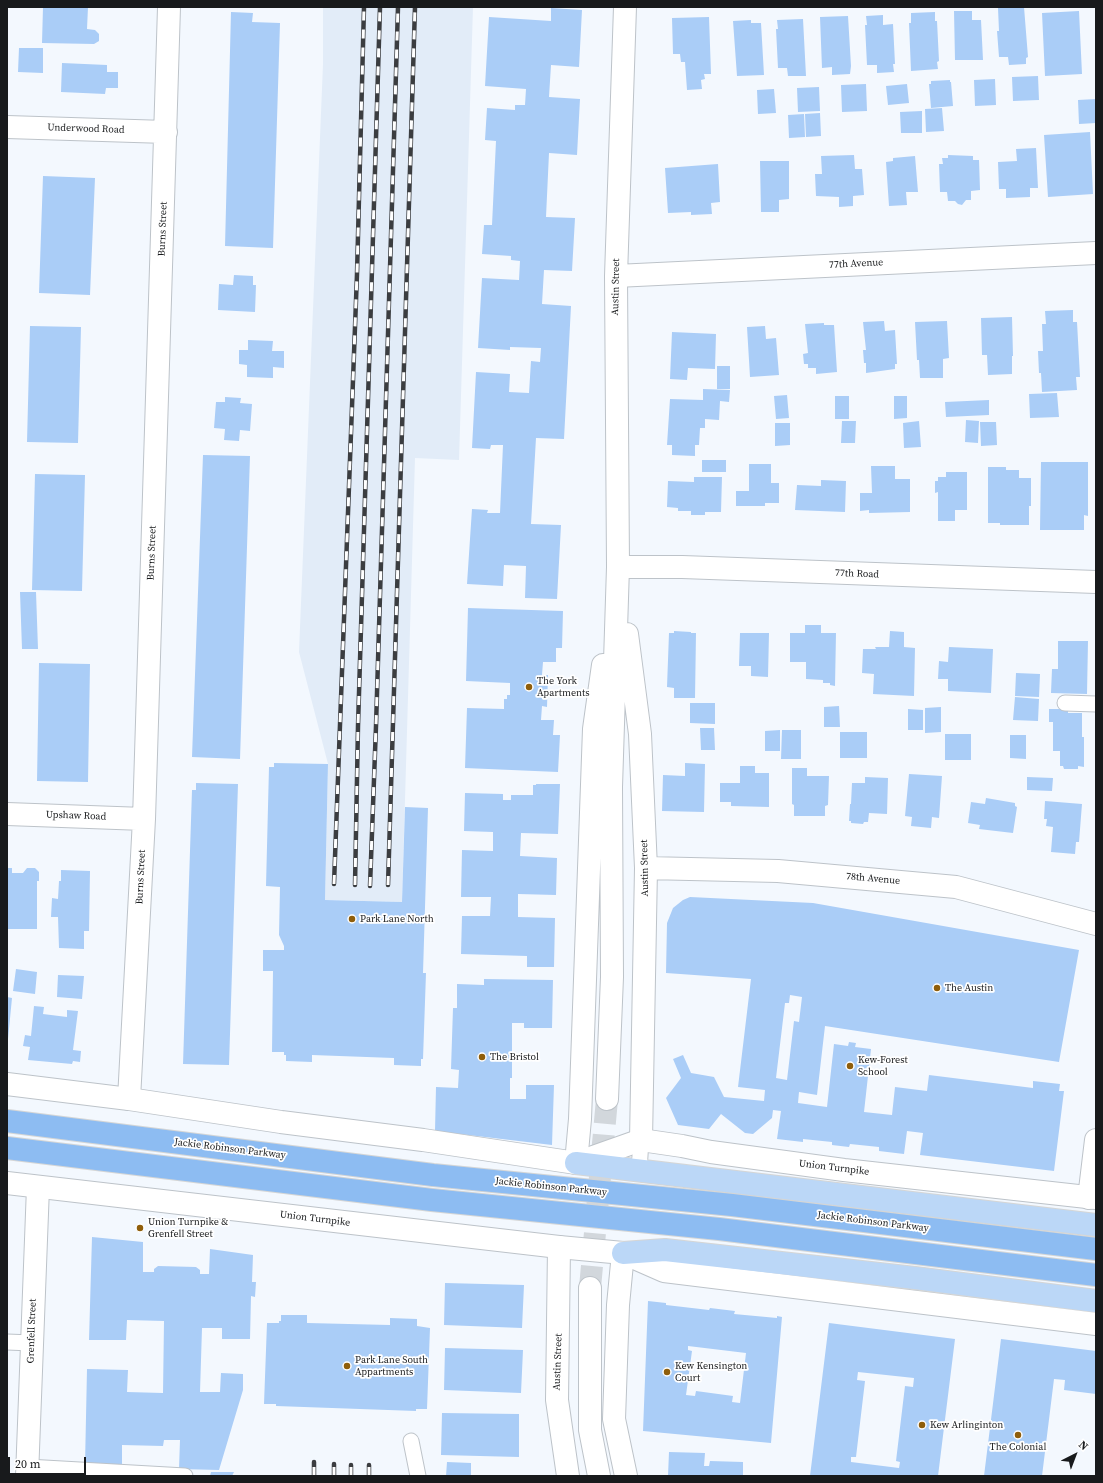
<!DOCTYPE html>
<html>
<head>
<meta charset="utf-8">
<style>
  body { margin:0 }
  #map { position:relative; width:1103px; height:1483px; overflow:hidden; background:#f3f8fe; font-family:"Source Serif 4",serif }
  canvas { display:block }
  .frame { position:absolute; inset:0; border:8px solid #181a1c; pointer-events:none }
  .north { position:absolute; left:1055px; top:1435px; width:40px; height:40px; -webkit-text-stroke:3px #fff; paint-order:stroke; rotate:42deg; font-size:11px; font-weight:700; line-height:16px; text-align:center; color:#181a1c }
  .north::after { content:''; display:block; margin:auto; width:14px; height:18px; background:#181a1c; clip-path:polygon(50% 0,100% 100%,50% 72%,0 100%) }
  .scale { position:absolute; left:8px; top:1457px; width:78px; height:18px; box-sizing:border-box; border:2px solid #181a1c; border-top:0; padding-left:5px; font-size:12px; line-height:14px; white-space:nowrap; color:#181a1c; -webkit-text-stroke:3px #fff; paint-order:stroke }
</style>
</head>
<body>
<div id="map">
<canvas width="1103" height="1483"></canvas>
<div class="frame"></div>
<div class="north">N</div>
<div class="scale">20 m</div>
</div>
<script>
const c = document.querySelector('canvas').getContext('2d');
c.lineJoin = 'round';
function fillPath(path, color) { c.fillStyle = color; c.fill(path, 'evenodd'); }
function stroke(path, color, width, dash) { c.strokeStyle = color; c.lineWidth = width; c.lineCap = dash ? 'butt' : 'round'; c.setLineDash(dash || []); c.stroke(path); }
function write(font, color, halo, rows, align = 'center') {
  c.font = font + ' "Source Serif 4",serif'; c.lineWidth = 3.5; c.setLineDash([]); c.textBaseline = 'middle'; c.strokeStyle = halo; c.fillStyle = color; for (const [text, x, y, turn = 0] of rows) {
    c.save(); c.translate(x, y); c.rotate((+turn || 0) * Math.PI / 180); c.textAlign = isNaN(turn) ? turn : align; if (halo) c.strokeText(text, 0, 0); c.fillText(text, 0, 0); c.restore();
  }
}
const built = new Path2D(`
  M323,7h150l-14,453 -44,-2 -13,444 -77,-2 3,-136 -29,-112 24,-588z`);
const building = new Path2D(`
  M43,7h45l-1,22 8,1 4,4v7l-5,3 -52,-1z
  M1024,7l4,50 -2,1v6l-17,1 -1,-8h-9l-2,-26h2l-1,-23z
  M551,8l31,2 -3,57 -28,-2 -2,32 31,2 -3,56 -28,-2 -3,64 29,1 -3,53 -28,-1 -2,34 29,2 -7,133 -28,-1 -5,86 30,1 -4,74 -32,-1 1,-32 -22,-1 -1,21 -36,-2 5,-75 16,1 -1,3h13l3,-68h-12l-1,4 -18,-1 4,-76 34,2 -1,18 20,1 2,-32 9,1 1,-14 -31,-1v3l-32,-2 4,-70 37,2 1,-19 -9,-1v-4l-29,-2 2,-29h8l4,-84 -11,-1 2,-32 28,2v-5h10l1,-16 -41,-3 4,-69 62,4z
  M954,11h18v9h9l2,40h-28z
  M1079,11l3,63 -37,2 -3,-63z
  M231,12l22,1 -1,9 28,1 -7,225 -48,-2z
  M935,12v9h2l2,40 -2,1 1,7 -27,2 -2,-48h2v-10z
  M883,15v10l10,-1 2,40h-2l1,8 -17,1v-8h-10l-2,-40h2l-1,-9z
  M848,16l3,50 -1,8 -18,1v-8l-10,1 -2,-51z
  M709,17l2,57h-7l1,5 -4,1 1,9 -15,1 -2,-28h-4l-1,-8h-7l-1,-36z
  M803,19l3,57h-18l-1,-8h-9l-2,-39h2l-1,-9z
  M751,20v3h10l3,52 -27,1 -4,-55z
  M19,48h24v25l-25,-1z
  M62,63l45,2v7h11v16h-12l-1,6 -44,-2z
  M1038,76l1,24 -26,1 -1,-24z
  M995,79l1,26 -21,1 -1,-26z
  M950,80v2h1l2,24 -22,2 -2,-24h2v-3z
  M866,84l1,27 -25,1 -1,-27z
  M907,84l2,19 -21,2 -2,-19z
  M819,87l1,24 -22,1 -1,-24z
  M774,89l2,24 -18,1 -1,-24z
  M1096,99v24l-17,1 -1,-24z
  M942,108l2,23 -18,1 -1,-23z
  M922,111v22h-21l-1,-21z
  M820,113l1,23 -15,1 -1,-23z
  M804,114l1,23 -16,1 -1,-23z
  M1090,132l3,62 -45,3 -4,-62z
  M1036,148l2,40h-8v9l-24,1v-9h-7l-1,-27 19,-1 -1,-12z
  M854,155l1,14h7l2,26 -11,1v10l-14,1v-10l-23,-1 -1,-22h7l-1,-18z
  M948,155l25,1v4h6l1,30 -9,1v9h-5l-4,5 -4,-1 -3,-3h-7l-1,-9h-7l-1,-28h4l-1,-6h6z
  M915,156l3,36h-12l1,13 -18,1 -3,-44 7,-1v-3z
  M760,161h29v38l-10,1v12h-18z
  M718,164l2,38 -9,1 1,11 -21,1v-3l-23,1 -3,-45z
  M43,176l52,2 -5,117 -51,-2z
  M234,275l19,1v9h3l-1,27 -37,-2 1,-26 14,1z
  M1073,310v12h4l3,55h-4l1,13 -35,2 -1,-19h-2l-1,-22h5l-1,-27h4l-1,-13z
  M1012,317l1,39h-1v18l-24,1 -1,-20h-5l-1,-37z
  M884,321l1,10 10,-1 2,34h-2v5l-29,4v-10h-2l-1,-13h3l-3,-28z
  M947,321l2,37 -6,1v19h-23l-1,-18h-2l-2,-38z
  M824,323v2h10l3,47 -21,2v-6h-8v-4h-4l-1,-10 5,-1 -3,-29z
  M30,326l51,1 -3,116 -51,-1z
  M765,326l1,13 10,-1 3,37 -29,2 -3,-50z
  M672,332l44,2 -1,35 -27,-1 -1,12 -17,-1z
  M248,340l25,1 -1,10h12v17l-11,-1v11l-26,-1v-12l-8,-1v-14h9z
  M717,366h13v23h-13z
  M703,389l27,1 -1,12 -9,-1 -1,19 -14,-1v9h-5l-1,17h-4v11l-23,-1v-10h-5l3,-46 33,1z
  M1057,393l2,24 -29,1 -1,-24z
  M787,395l2,23 -13,1 -2,-23z
  M835,396h14v23h-14z
  M894,396h13v22l-13,1z
  M225,397l16,1 -1,5 12,1 -2,27 -10,-1 -1,11 -15,-1 1,-11 -11,-1 2,-26h9z
  M989,400v15l-43,2 -1,-15z
  M966,420l13,1 -1,22 -13,-1z
  M842,421h14l-1,22h-14z
  M919,421l2,26 -17,1 -1,-25z
  M980,422h16l1,23 -16,1z
  M775,423h15v22l-15,1z
  M203,455l47,1 -10,303 -48,-2z
  M702,460h24v12h-24z
  M1041,462h47v54l-4,-1v15h-44z
  M749,464h22v19h8v20h-14v3h-29v-15h13z
  M871,466h24v13h15v33l-41,1v-3l-9,1v-18h12z
  M988,467h18v3h13v8h12v28h-2v19h-29v-2h-12z
  M946,472h21v38h-12v11h-17v-29l-3,1v-12h3v-4h8z
  M35,474l50,1 -3,116 -50,-1z
  M694,477h28l-1,35h-16v3h-14v-4h-13v-3l-11,-1 1,-26 26,1z
  M821,480l25,1 -1,31 -50,-2 2,-25 24,1z
  M20,592h16l2,57h-16z
  M468,608l95,3 -1,37h-6v14h-13l-1,13h6l-1,32 -5,-1 -1,14h13l-1,15h7l-2,37 -93,-4 2,-60 37,1v-10h3v-4h3v-12l-44,-2z
  M805,625h16v8h15l-1,53 -5,-1v-2h-7v-3l-17,-1v-17h-16v-29h15z
  M674,631l17,1v1h5l-1,65h-21v-10l-7,-1 2,-54h5z
  M890,631l14,1v15l11,1 -1,48 -41,-2 1,-20 -12,-1 1,-24h13l-1,-2h14z
  M740,633h29l-1,44 -17,-1v-10h-12z
  M1058,641h30l-1,53 -36,-1 1,-24h6z
  M949,647l44,2 -2,44 -43,-2v-12h-10l1,-18 9,1z
  M39,663l51,1 -2,118 -51,-1z
  M1016,673l24,1 -1,23 -24,-1z
  M1015,697l24,2 -1,22 -25,-1z
  M690,703h25v21l-25,-1z
  M839,706l1,21h-16v-20z
  M941,707v25l-16,1v-25z
  M908,709l15,1v20h-15z
  M1049,709h19v4h14v24h2v30l-6,-1v3h-14l-1,-3h-3v-15h-7v-29h-4z
  M700,728h14l1,22h-14z
  M780,730v21h-15v-20z
  M782,730h19v29h-20z
  M840,732h27v26h-27z
  M945,734h26v26h-26z
  M1010,735h16v24l-16,-1z
  M274,763l54,1 -3,136 77,2 3,-95 23,1 -5,165h3l-3,86h-2v7l-27,-1v-7l-82,-3v7l-26,-1v-6h-2v-3h-12l1,-81h-10v-21h21v-4l-5,-11 1,-48 -14,-1 3,-119h5z
  M685,763l20,1 -1,48 -42,-1 1,-36 22,1z
  M740,766h15v7h14v34l-38,-1v-4h-11v-19h20z
  M792,768h15v8h22l-1,29 -3,1v10h-31v-11l-2,-1z
  M909,774l33,2 -3,42 -7,-1 -1,11 -20,-2 1,-9 -7,-1z
  M865,777l23,1 -1,36 -18,-1 -1,9h-4l-1,2 -12,-1v-2h-2l1,-17h1l1,-21h13z
  M1027,777l26,1 -1,13 -25,-1z
  M196,783l42,1 -9,281 -46,-1 9,-274h4z
  M536,784h24l-2,50 -37,-1 -1,23 37,2 -1,37 -38,-1v23l37,1 -1,49h-27v-11l-66,-2 1,-38h28l1,-19h-30l1,-47 31,1v-19l-29,-1 1,-38 38,1v6h8v-5h22v-10h3z
  M986,798l29,5v3l2,1 -4,26 -34,-4 1,-4 -12,-2 3,-21 14,2z
  M1045,801l37,3 -3,38h-3l-1,12 -24,-2 2,-25 -7,-1 1,-7h-3z
  M7,868h5v5h11l4,-5h8l4,4v9h-2v48h-30z
  M61,870l29,1 -1,60h-5v18l-25,-1 -1,-31h-7l1,-19 6,1 1,-18h2z
  M690,897l123,6 266,47 -20,112 -234,-36 -8,69 -18,-3 -1,11 29,4 7,-63 14,2 1,-4 7,1 -1,4 16,2 -7,63 28,3 3,-28 32,4 2,-16 104,13v-7l27,3 -1,7h5l-10,80 -134,-16 3,-22 -16,-2 -3,23 -25,-3v-4l-29,-3 -1,3 -17,-2v-3l-29,-3v3l-26,-3 4,-28 -8,-1 -1,8 -19,16 -8,-1 -24,-19 -12,15 -31,-4 -12,-27 15,-20 -8,-19 10,-4 8,18 23,4 10,20 40,4 1,-11 -27,-3 13,-108 -85,-6 1,-50 6,-15 10,-8zM790,995l12,2 -3,25 -5,-1 -7,59 -11,-2 9,-75h4z
  M16,969l21,3 -2,22 -22,-3z
  M58,975l26,1 -2,23 -25,-2z
  M484,979l69,1 -1,48h-28v-5h-12v55h-2v21h16v-14h28l-2,60 -117,-14 1,-44 22,1 1,-18 -8,-1 2,-61h4v-24l27,1z
  M7,997l5,1 -4,41h-1z
  M34,1006l10,1 -1,7 24,3v-7l11,1 -5,39 8,1 -1,11 -7,-1 -1,3 -44,-4 2,-13 -7,-1 2,-11 6,1z
  M92,1237l51,5v30h11v-3l4,-3 38,1 4,3v4h9l1,-25 43,6 -1,27h4l-1,15 -4,-1 -1,43h-28v-11h-20l-2,64h20l1,-19 22,1v16l-24,80 -40,-1 1,-29h-16l-1,6 -41,-1v21l-37,-1 2,-96 41,1 -1,22 36,1 1,-72 -37,-1 -1,20h-37z
  M445,1283l79,2 -2,43 -78,-3z
  M648,1301l18,2v2l43,5 1,-2 25,3 -1,3 43,4v-2l5,1 -11,126 -128,-12zM688,1346l58,7 -6,50 -8,-1 1,-6 -37,-5 -1,5 -9,-1 6,-44 -4,-1z
  M281,1315h26v8l83,2v-7l27,1v7l13,2 -3,81h-11v2l-140,-5v-2h-12l3,-81h12v-2h2z
  M829,1323l126,16 -17,137h-128zM858,1372l56,6 -1,9 -8,-1 -9,75 4,1 -1,6 -48,-6v-5h5l9,-76 -8,-1z
  M1001,1339l95,12v43l-32,-4 1,-10 -11,-1 -12,97h-58z
  M445,1348l78,2 -2,43 -77,-3z
  M442,1413l77,1v43l-78,-2z
  M669,1452l36,1 -1,13h5l1,-5 33,1v14h-75z
  M447,1462l24,1v13h-25z
  M211,1472h23l-2,4h-22z`);
const streetTunnel = new Path2D(`
  M590,1288l17,-189`);
const lane = new Path2D(`
  M1065,703l31,1
  M639,1171l2,-31
  M7,1342l25,1
  M411,1441l7,35
  M27,1467l158,9`);
const street = new Path2D(`
  M7,127l159,5
  M616,276l480,-23
  M618,567h64l414,15
  M627,634l13,100 6,134 -5,272
  M7,814l137,5
  M646,868l132,3 178,16 140,37
  M129,1099l15,-280 25,-812
  M607,1099l5,-122 -1,-190 7,-220 -2,-291 9,-269
  M576,1163l4,-44 14,-390 9,-64
  M1089,1198l7,-58
  M559,1247l-2,153 11,76
  M623,1253l-5,52 -4,114 12,57
  M590,1288v142l9,46
  M27,1476l11,-289`);
const secondary = new Path2D(`
  M7,1084l122,15 152,23 142,18 153,23 65,-23 41,6 29,6 133,18 252,28
  M7,1183l552,64 64,6 41,18 432,53`);
const primary = new Path2D(`
  M576,1163l520,62
  M623,1253l42,-3 250,28 181,23`);
const highway = new Path2D(`
  M7,1121l426,54 299,30 364,44
  M7,1148l425,52 287,29 377,46`);
const rail = new Path2D(`
  M334,884l23,-610 7,-267
  M355,885l3,-159 22,-719
  M388,885l27,-878
  M370,886l6,-160 22,-719
  M314,1476v-14
  M334,1476v-12
  M351,1476v-11
  M369,1476v-11`);
const markers = [
  [529,687,4,"#8f5e0b"],
  [352,919,4,"#8f5e0b"],
  [937,988,4,"#8f5e0b"],
  [482,1057,4,"#8f5e0b"],
  [850,1066,4,"#8f5e0b"],
  [140,1228,4,"#8f5e0b"],
  [347,1366,4,"#8f5e0b"],
  [667,1372,4,"#8f5e0b"],
  [922,1425,4,"#8f5e0b"],
  [1018,1435,4,"#8f5e0b"]
];
const streetNames = [
  ["Underwood Road",86,129,2],
  ["Burns Street",163,229,-88],
  ["77th Avenue",856,264,-3],
  ["Austin Street",616,287,-89],
  ["Burns Street",152,553,-88],
  ["77th Road",857,574,2],
  ["Upshaw Road",76,816,2],
  ["Austin Street",645,868,-91],
  ["Burns Street",141,877,-87],
  ["78th Avenue",873,879,5],
  ["Jackie Robinson Parkway",230,1149,7],
  ["Union Turnpike",834,1168,7],
  ["Jackie Robinson Parkway",551,1187,6],
  ["Union Turnpike",315,1219,7],
  ["Jackie Robinson Parkway",873,1222,7],
  ["Grenfell Street",32,1331,-88],
  ["Austin Street",558,1362,-88]
];
const poiNames = [
  ["The York",537,681],
  ["Apartments",537,693],
  ["Park Lane North",360,919],
  ["The Austin",945,988],
  ["The Bristol",490,1057],
  ["Kew-Forest",858,1060],
  ["School",858,1072],
  ["Union Turnpike &",148,1222],
  ["Grenfell Street",148,1234],
  ["Park Lane South",355,1360],
  ["Appartments",355,1372],
  ["Kew Kensington",675,1366],
  ["Court",675,1378],
  ["Kew Arlinginton",930,1425],
  ["The Colonial",1018,1447,"center"]
];
fillPath(built, '#e2ecf8');
fillPath(building, '#aacdf7');
stroke(streetTunnel, '#d2d7dc', 22, [22, 11]);
stroke(lane, '#bdc3c9', 17);
stroke(street, '#bdc3c9', 24);
stroke(secondary, '#bdc3c9', 24);
stroke(primary, '#d5d6d6', 24);
stroke(highway, '#d5d6d6', 24);
stroke(lane, '#fff', 15);
stroke(street, '#fff', 22);
stroke(secondary, '#fff', 22);
stroke(primary, '#bbd7f7', 22);
stroke(highway, '#8dbcf2', 22);
stroke(rail, '#3b3d40', 4.5);
stroke(rail, '#fff', 3, [9]);
for (const [x, y, r, color] of markers) { const dot = new Path2D(); dot.arc(x, y, r, 0, 2 * Math.PI); c.fillStyle = color; c.fill(dot); stroke(dot, '#fff', 1.5); }
write('10px', '#181a1c', '#fff', streetNames);
write('10px', '#181a1c', '#fff', poiNames, 'left');
</script>
</body>
</html>
